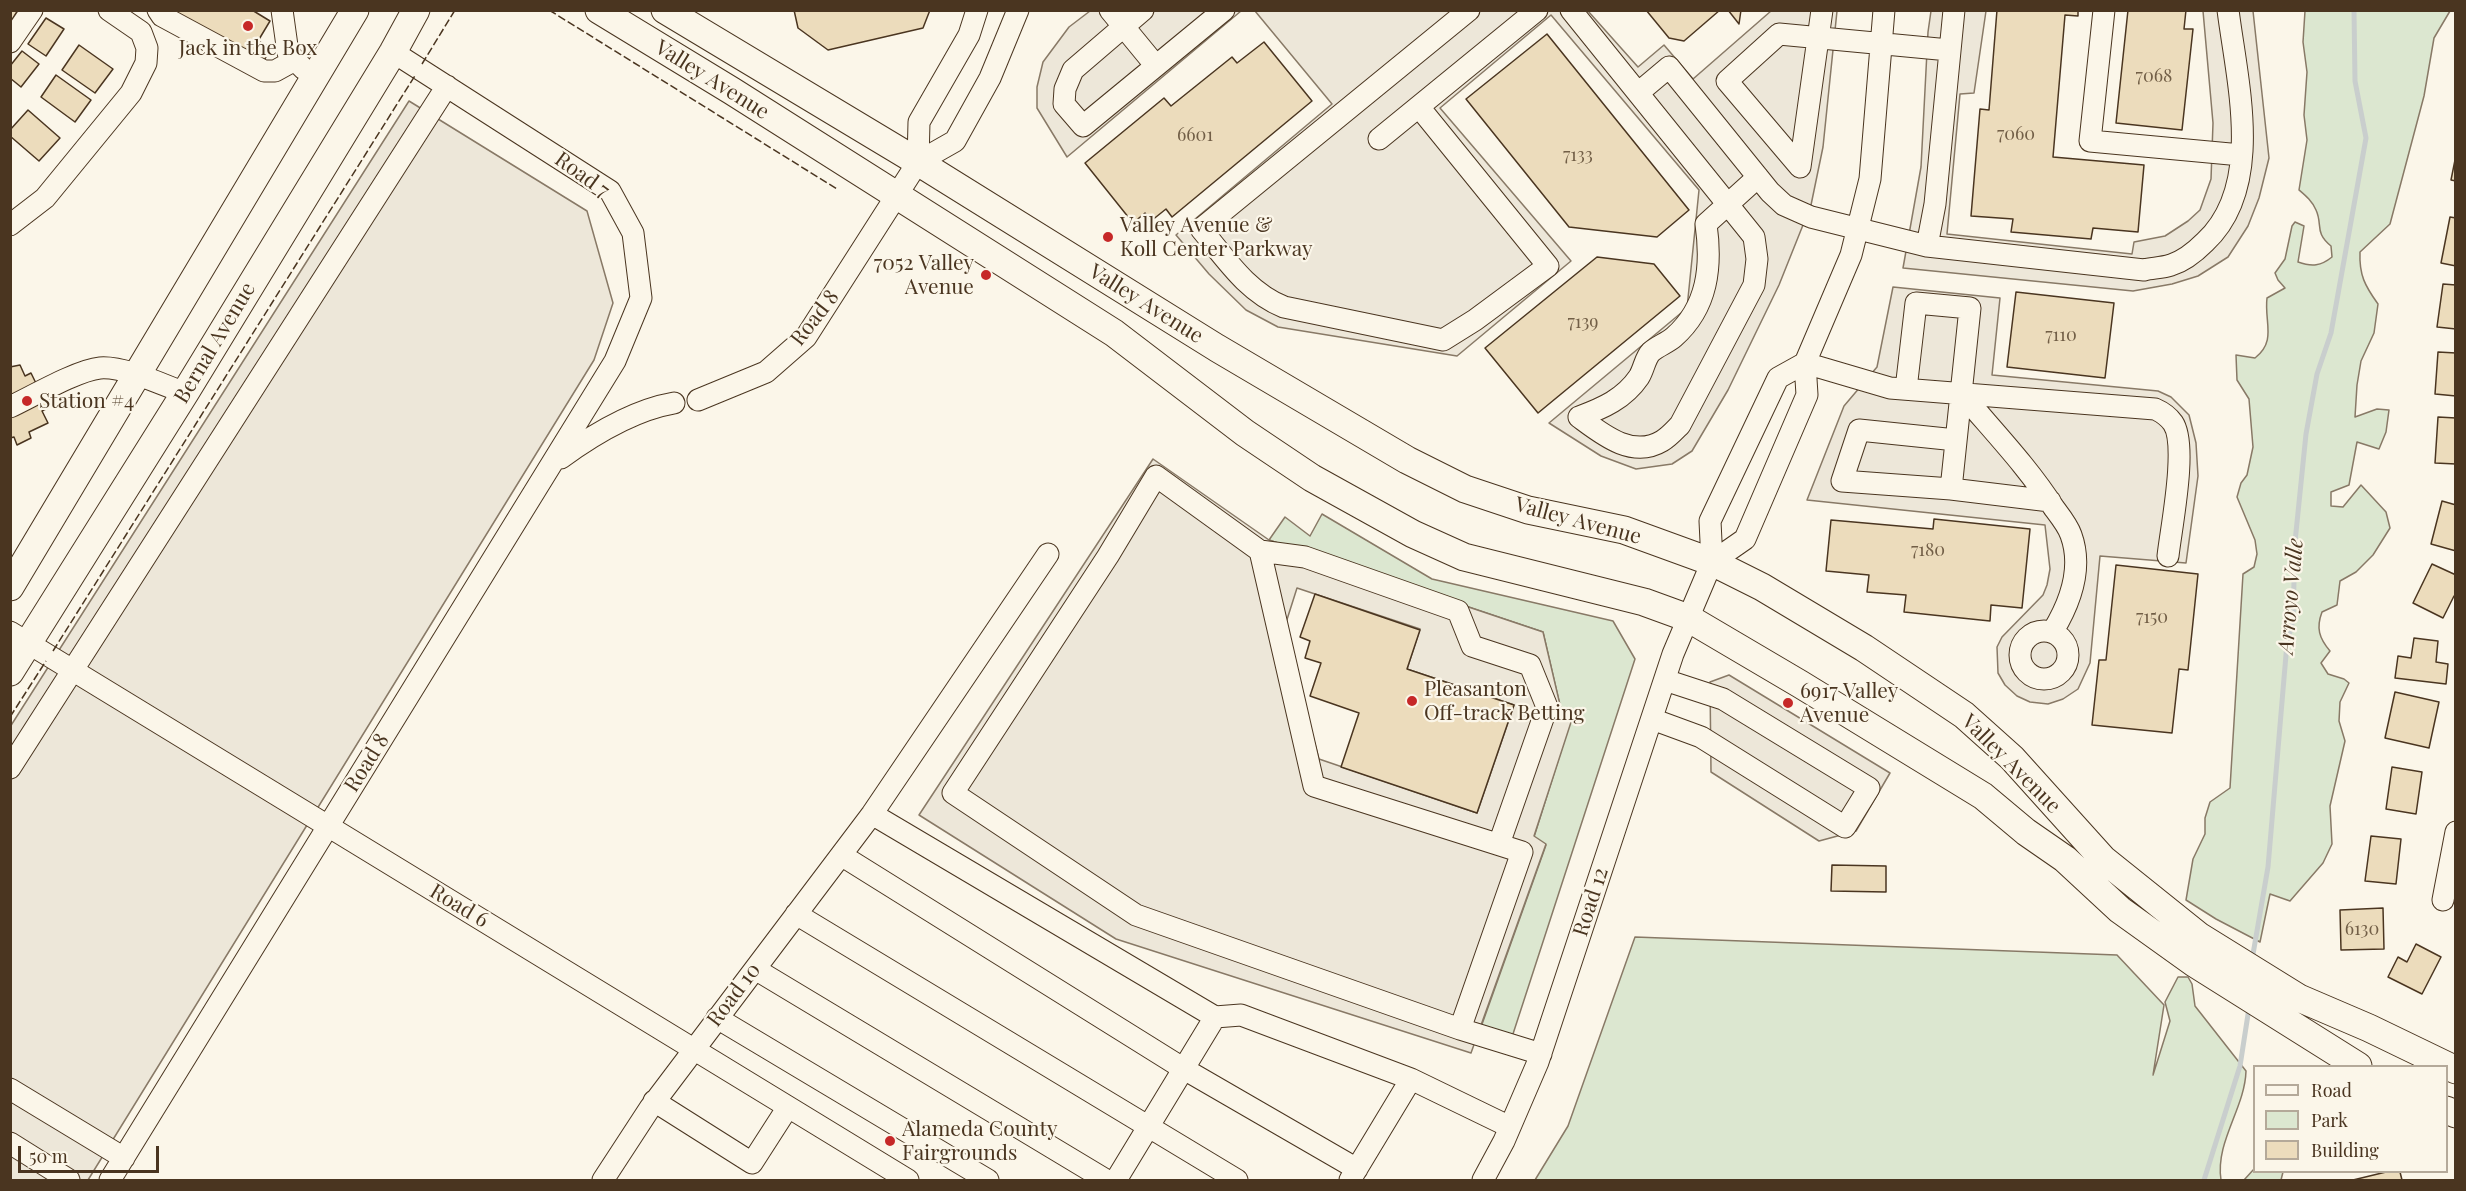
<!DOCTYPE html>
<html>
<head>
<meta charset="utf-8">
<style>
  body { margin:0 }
  #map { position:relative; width:2466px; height:1191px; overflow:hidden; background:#fbf6e9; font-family:"Playfair Display",serif }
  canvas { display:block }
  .frame { position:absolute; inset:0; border:12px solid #4a3520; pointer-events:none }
  .legend { position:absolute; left:2253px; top:1065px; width:195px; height:108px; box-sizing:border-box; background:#fbf6e9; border:2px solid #b4a999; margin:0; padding:8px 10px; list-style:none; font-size:18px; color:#4a3520 }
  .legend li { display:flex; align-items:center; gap:12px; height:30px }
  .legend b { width:30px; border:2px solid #b4a999 }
  .scale { position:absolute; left:18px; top:1146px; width:141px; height:27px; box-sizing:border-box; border:3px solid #4a3520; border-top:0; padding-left:8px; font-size:18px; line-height:21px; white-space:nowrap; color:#4a3520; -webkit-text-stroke:4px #fbf6e9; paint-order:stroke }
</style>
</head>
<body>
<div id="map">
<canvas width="2466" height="1191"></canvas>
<div class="frame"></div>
<ul class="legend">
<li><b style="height:8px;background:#fbf6e9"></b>Road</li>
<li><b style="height:16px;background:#dce7d0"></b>Park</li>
<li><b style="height:16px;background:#ecdcbc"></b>Building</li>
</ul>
<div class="scale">50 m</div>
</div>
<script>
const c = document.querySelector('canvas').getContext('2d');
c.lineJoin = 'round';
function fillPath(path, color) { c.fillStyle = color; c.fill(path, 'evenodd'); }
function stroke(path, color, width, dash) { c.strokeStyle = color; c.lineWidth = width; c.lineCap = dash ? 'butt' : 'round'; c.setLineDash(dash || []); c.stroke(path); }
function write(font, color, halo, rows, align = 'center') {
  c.font = font + ' "Playfair Display",serif'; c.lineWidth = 4.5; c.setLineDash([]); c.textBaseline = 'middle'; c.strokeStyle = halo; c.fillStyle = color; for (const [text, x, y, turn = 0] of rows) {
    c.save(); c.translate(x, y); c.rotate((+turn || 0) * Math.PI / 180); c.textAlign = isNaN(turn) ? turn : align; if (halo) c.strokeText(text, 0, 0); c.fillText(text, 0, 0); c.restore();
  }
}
const green = new Path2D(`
  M2305,11h145l-16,27 -10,58 -34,128 -30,28c-1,23 5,34 18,52l-4,29 -13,28 -4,24 -2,32 22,-8 12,1 -3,22 -7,17 -22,-7 -8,43 -18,7v14l12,1 18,-22 25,27 4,16 -17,27 -17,17 -16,9 -3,24 -15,7c-6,16 -3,26 8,39l-9,12 7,11 16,5 5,4 -9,19 -1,19 6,20 -15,65 2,38 -9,19 -33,38 -20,-7 -10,48 -44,-23 -30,-19 7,-41 12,-25v-16l5,-16 20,-14 13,-214 11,-7 3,-13 -2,-14 -18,-43 4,-14 6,-8 6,-28 -4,-48 -12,-19 -1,-25 19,3c22,-17 9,-36 12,-60l18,-10 -7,-8 -3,-7 10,-14 7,-33 3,-4 9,4 -6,36c14,5 23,4 34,-5l-1,-11c-17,-14 -8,-21 -15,-36 -4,-9 -10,-14 -17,-20l8,-50 -3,-25 3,-43 -4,-30z
  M1322,514l110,65 181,42 22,38 -123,378 -31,-10 65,-182 -12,-8 39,-124 -12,-3 -18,-78 -274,-92 16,-23 25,19z
  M1635,937l482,18 47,50 -11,70 17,-54 -5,-19 13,-25h10l4,7 3,22 51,65c-1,37 -31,71 -25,109h-686l33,-54z
  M2254,1169v3h29l-2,8h-37z`);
const parking = new Path2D(`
  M1090,11h151l-174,146 -30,-49v-21l6,-25 26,-35z
  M1255,11h333l50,56 26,-22 29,34 78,-68h66l-14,136 -12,58 -32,80 -51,105 -36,61 -20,13 -36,5 -35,-13 -52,-33 138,-115 12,-118 -148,-175 -111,93 131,153 -114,95 -179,-29 -32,-17 -37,-36 -33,-39 156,-131z
  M1931,11h55l-12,82 -14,1 -13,140 185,20 2,-12 31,-6 23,-15 12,-11 11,-31 2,-56 -10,-112h50l16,147 -10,40 -11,28 -20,31 -30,19 -26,8 -39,7 -230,-23 18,-101 7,-135z
  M409,101l178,110 26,92 -19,57 -506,820h-77l-1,-453z
  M1893,287l107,11 -8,77 166,16 13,6 18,18 7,28 2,33 -12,87 -86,-7 -10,107 -12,26 -15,10 -15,5 -18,-2 -13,-6 -12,-11 -7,-12 -1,-26 5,-10 41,-42 4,-10 3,-16 -5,-44 -238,-25 37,-94 33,-39z
  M1153,459l116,81 274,92 18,77 13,4 -40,123 12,8 -75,209 -355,-114 -197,-124zM1297,588l123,41 -13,40 107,36 -37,108 -158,-54 -35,-130z
  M1729,675l161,98 -34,58 -37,10 -108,-69 -1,-90z`);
const stream = new Path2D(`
  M2252,960l16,-93 19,-224 6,-23 2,-78 11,-108 11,-60 14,-41 35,-195 -11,-57 -1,-71
  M2204,1180l36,-114 9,-58`);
const building = new Path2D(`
  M10,10h8l-8,13z
  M165,10h87l18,11 -12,20 13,7 -10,18z
  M794,10h136l-7,18 -95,22 -30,-22z
  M1646,10h74l-36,31 -15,-3z
  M1728,10h13l-2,14z
  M1997,10h81v6l-13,-1 -12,142 91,8 -6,67 -45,-4 -2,11 -80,-7 2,-13 -42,-3 9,-107 9,1z
  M2128,10h58l-2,19h9l-11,101 -66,-7z
  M46,18l18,11 -18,27 -18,-12z
  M1547,34l142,176 -32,27 -88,-10 -103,-128z
  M1264,42l48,59 -140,116 -6,-8 -15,12 -6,-8 -12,10 -48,-60 79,-65 7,8 61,-49 5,6z
  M79,45l34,24 -18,24 -33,-23z
  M22,51l17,13 -18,23 -11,-9v-12z
  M56,75l35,25 -16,22 -34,-25z
  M28,110l32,28 -21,23 -29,-25v-6z
  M2456,155v26l-5,-1z
  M2450,217l6,1v48l-15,-3z
  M1597,257l57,7 26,32 -142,117 -53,-65z
  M2443,284l13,1v44l-19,-2z
  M2016,292l98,11 -9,75 -98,-11z
  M2438,352l18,1v43l-21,-2z
  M20,365l5,11 6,-3 17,35 -6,3 6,12 -19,9 2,6 -14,7 -3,-8 -4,1v-71z
  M2438,417l18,1v46l-21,-1z
  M2442,501l14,4v46l-25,-7z
  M1934,519l96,10 -8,79 -31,-3 -1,16 -86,-9 2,-17 -39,-3 2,-17 -43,-4 5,-51 102,9z
  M2432,564l24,11v22l-2,-1 -11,22 -30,-15z
  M2116,565l82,9 -10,96 -9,-1 -7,64 -80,-8 7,-65h7z
  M1315,594l105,36 -13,39 107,36 -37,108 -136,-46 18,-54 -49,-17 11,-33 -16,-5 5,-17 -10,-4z
  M2414,638l24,3 -2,21 12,2 -2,20 -51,-6 3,-22 13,2z
  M2395,692l44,10 -10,46 -44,-10z
  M2392,767l30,5 -6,42 -30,-5z
  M2371,836l30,3 -5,45 -31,-3z
  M1832,865l54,1v26l-55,-1z
  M2383,908l1,41 -43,1 -1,-40z
  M2416,944l25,13 -19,37 -34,-17 10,-20 9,5z
  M2386,1172h14l2,8h-49z`);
const minor = new Path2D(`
  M158,10l4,6 102,55h11l20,-11
  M282,10l6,43 16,16
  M1110,10l46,56
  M1143,10l-70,60 -8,19 -1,15 19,22 141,-116
  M1571,10l183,227 3,22 -3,26 -74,140c-5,5 -11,12 -18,16 -30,18 -60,-7 -83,-24
  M1822,10l-22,157 -73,-86 52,-47 170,16
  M2104,10l-14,131 151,14
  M10,42l22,-32
  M1638,93l31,-26 101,125 14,13 27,12 116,29 217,24c8,-2 18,-2 27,-5 13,-4 24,-13 34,-23 60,-56 32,-160 23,-232
  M1419,107l129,159 -73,54 -32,20 -159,-33c-37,-15 -58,-48 -83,-78l268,-219
  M1379,139l158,-129
  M918,162l1,-40 50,-87 8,-25
  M10,225l35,-27 86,-105 15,-30 1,-15 -6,-16 -32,-22
  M1927,246l8,-42 19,-194
  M1805,363l85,25 265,21c7,3 13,7 18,14 15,22 -2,105 -5,133
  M1906,389l10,-86 54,5 -19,181
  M1962,394c31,37 66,73 92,114 6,8 14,18 17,27 12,33 -1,68 -18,96
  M698,400l68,-28 40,-35 112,-175 37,-21 35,-63 28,-68
  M10,407c23,-11 68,-37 90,-39 24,-2 63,17 85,25
  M1579,417c24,-9 45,-18 60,-40 5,-8 6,-19 12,-25 7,-6 16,-9 23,-15 34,-30 38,-71 32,-113l52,-47
  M1956,440l-97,-10 -17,51 109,8 99,12
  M561,458c33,-24 72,-48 113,-55
  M1260,551l45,6 153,54 14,35 58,19 17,42 -48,137
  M1712,562l33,-23 62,-144 -2,-32 46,-108 19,-76 14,-169
  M2020 655a24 24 0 1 1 48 0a24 24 0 1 1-48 0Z
  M10,632l898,548
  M1652,719l49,18 144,90 24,-39 -146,-89 -58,-19
  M10,768l437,-682
  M872,814l343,203 26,-2 170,64 99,48
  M841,855l343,214 173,100
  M2443,900l13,-68
  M796,914l441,266
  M755,969l351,211
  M717,1018l271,162
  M1460,1029l62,-177 -208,-66 -54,-235 -104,-75 -48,80 -155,237 183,122 324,114 81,25
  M10,1089l114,69
  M654,1101l98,62 36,-56
  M10,1143l59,37
  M110,1180l505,-819 26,-63 -8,-65 -23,-42 -217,-139
  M603,1180l47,-72 222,-294 176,-260
  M1116,1180l99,-163
  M1350,1180l61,-101
  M1483,1180l21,-39 34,-79 135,-408 39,-92 -2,-41 68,-143 27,-15`);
const major = new Path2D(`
  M599,10l133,81 382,242 131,100 67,45 101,56 51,23 180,45 44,16 112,66 183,112 43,36 39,27 55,51 74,53 164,103
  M665,10l253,152 299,186 190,112 58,29 63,21 96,20 88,32 50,25 102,61 100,67 48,43 91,101 96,77 100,62 70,30 87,42
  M10,587l345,-577
  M10,672l175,-279 208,-341 23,-42
  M2446,1110l10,4`);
const fence = new Path2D(`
  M549,10l288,179
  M422,64l33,-54
  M53,651l363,-577
  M10,717l36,-56`);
const markers = [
  [248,26,6,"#c62828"],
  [1108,237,6,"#c62828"],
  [986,275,6,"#c62828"],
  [27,401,6,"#c62828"],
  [1412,701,6,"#c62828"],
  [1788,703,6,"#c62828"],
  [890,1141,6,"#c62828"]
];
const numberNames = [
  ["7068",2154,76],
  ["7060",2016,134],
  ["6601",1195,135],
  ["7133",1578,155],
  ["7139",1583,322],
  ["7110",2061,335],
  ["7180",1928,550],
  ["7150",2152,617],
  ["6130",2362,929]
];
const poiNames = [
  ["Jack in the Box",248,48,"center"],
  ["Valley Avenue &",1120,225],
  ["Koll Center Parkway",1120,249],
  ["7052 Valley",974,263,"right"],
  ["Avenue",974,287,"right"],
  ["Station #4",39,401],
  ["Pleasanton",1424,689],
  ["Off-track Betting",1424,713],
  ["6917 Valley",1800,691],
  ["Avenue",1800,715],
  ["Alameda County",902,1129],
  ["Fairgrounds",902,1153]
];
const streetNames = [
  ["Valley Avenue",712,80,32],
  ["Road 7",582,175,36],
  ["Valley Avenue",1146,304,32],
  ["Road 8",815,318,-52],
  ["Bernal Avenue",215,343,-59],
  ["Valley Avenue",1578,521,15],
  ["Road 8",367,763,-58],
  ["Valley Avenue",2011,764,45],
  ["Road 12",1591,902,-72],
  ["Road 6",459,906,31],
  ["Road 10",734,995,-53]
];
const waterNames = [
  ["Arroyo Valle",2291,596,-85]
];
fillPath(green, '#dce7d0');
stroke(green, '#887966', 1.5);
fillPath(parking, '#ede7d9');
stroke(parking, '#887966', 1.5);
stroke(stream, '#c9cecd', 5);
fillPath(building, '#ecdcbc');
stroke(building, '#4a3520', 1.5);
stroke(minor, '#4a3520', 23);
stroke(major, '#4a3520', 29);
stroke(minor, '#fbf6e9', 21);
stroke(major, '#fbf6e9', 27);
stroke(fence, '#4a3520', 1.5, [8, 3]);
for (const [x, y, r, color] of markers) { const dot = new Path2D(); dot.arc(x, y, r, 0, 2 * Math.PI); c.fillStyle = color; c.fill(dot); stroke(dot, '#fbf6e9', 2); }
write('18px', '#725f47', null, numberNames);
write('21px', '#4a3520', '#fbf6e9', poiNames, 'left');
write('21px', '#4a3520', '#fbf6e9', streetNames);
write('italic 22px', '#4a3520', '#fbf6e9', waterNames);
</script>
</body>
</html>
